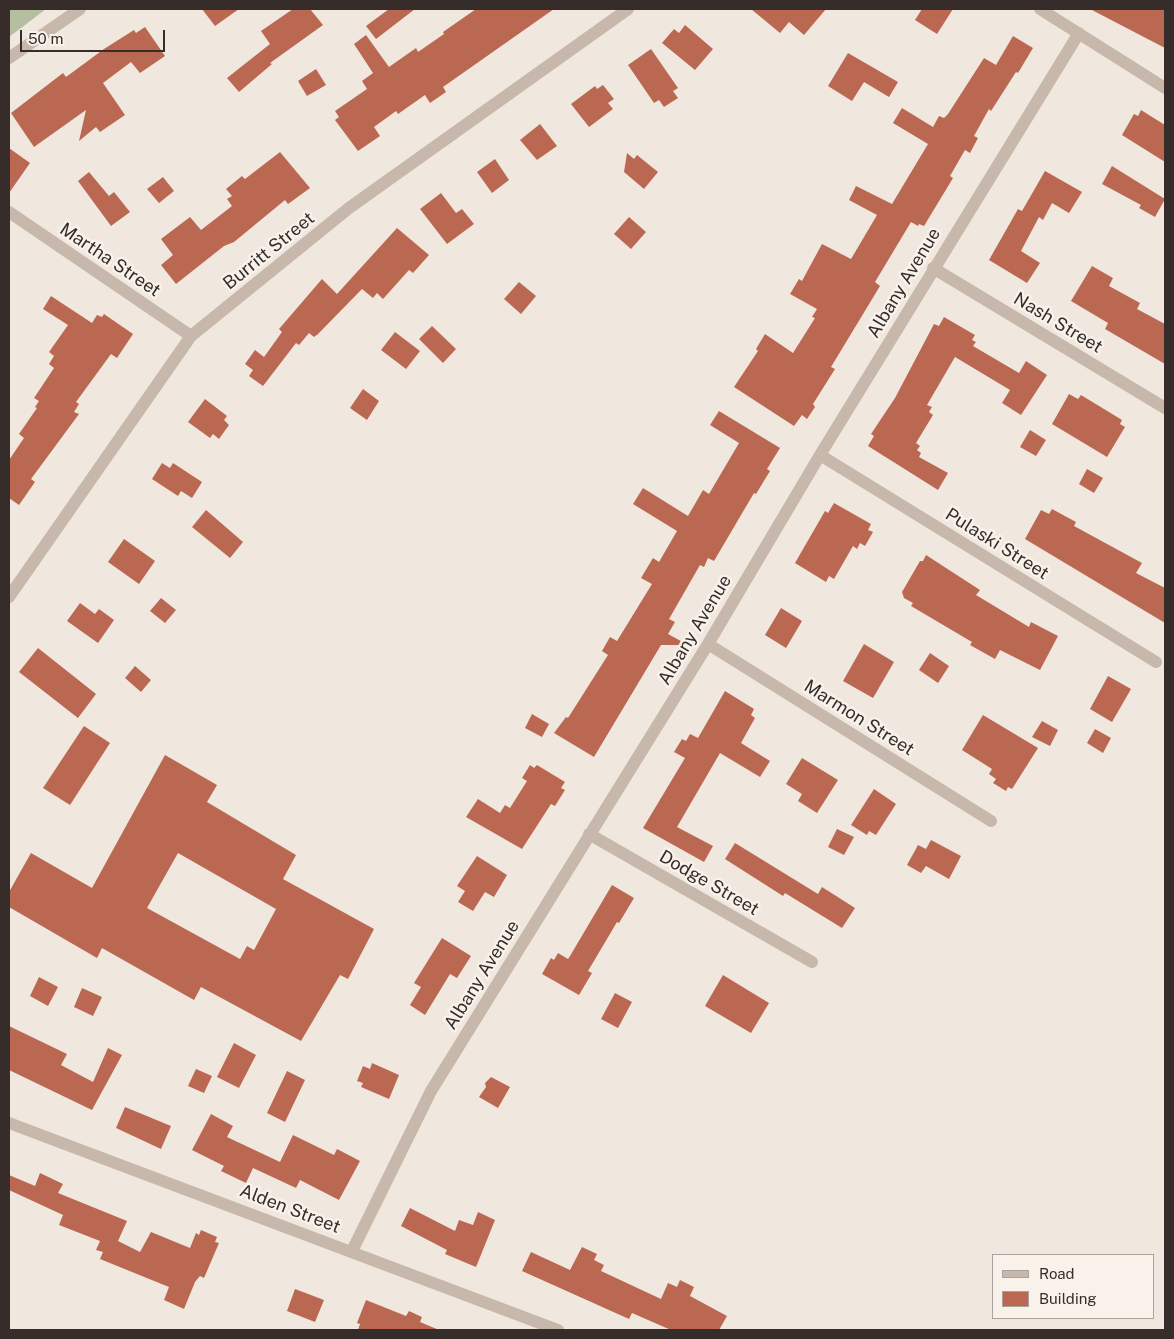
<!DOCTYPE html>
<html>
<head>
<meta charset="utf-8">
<style>
  body { margin:0 }
  #map { position:relative; width:1174px; height:1339px; overflow:hidden; background:#f0e7de; font-family:"Public Sans",sans-serif }
  canvas { display:block }
  .frame { position:absolute; inset:0; border:10px solid #362d2a; pointer-events:none }
  .legend { position:absolute; left:992px; top:1254px; width:162px; height:65px; box-sizing:border-box; background:#f8f2eb; border:1px solid #aaa39e; margin:0; padding:6px 9px; list-style:none; font-size:15px; color:#362d2a }
  .legend li { display:flex; align-items:center; gap:10px; height:25px }
  .legend b { width:25px; border:1px solid #aaa39e }
  .scale { position:absolute; left:20px; top:30px; width:145px; height:22px; box-sizing:border-box; border:2px solid #362d2a; border-top:0; padding-left:6px; font-size:15px; line-height:18px; white-space:nowrap; color:#362d2a; -webkit-text-stroke:4px #f8f2eb; paint-order:stroke }
</style>
</head>
<body>
<div id="map">
<canvas width="1174" height="1339"></canvas>
<div class="frame"></div>
<ul class="legend">
<li><b style="height:6px;background:#c8b7ab"></b>Road</li>
<li><b style="height:14px;background:#bb6852"></b>Building</li>
</ul>
<div class="scale">50 m</div>
</div>
<script>
const c = document.querySelector('canvas').getContext('2d');
c.lineJoin = 'round';
function fillPath(path, color) { c.fillStyle = color; c.fill(path, 'evenodd'); }
function stroke(path, color, width, dash) { c.strokeStyle = color; c.lineWidth = width; c.lineCap = dash ? 'butt' : 'round'; c.setLineDash(dash || []); c.stroke(path); }
function write(font, color, halo, rows, align = 'center') {
  c.font = font + ' "Public Sans",sans-serif'; c.lineWidth = 5; c.setLineDash([]); c.textBaseline = 'middle'; c.strokeStyle = halo; c.fillStyle = color; for (const [text, x, y, turn = 0] of rows) {
    c.save(); c.translate(x, y); c.rotate((+turn || 0) * Math.PI / 180); c.textAlign = isNaN(turn) ? turn : align; if (halo) c.strokeText(text, 0, 0); c.fillText(text, 0, 0); c.restore();
  }
}
const green = new Path2D(`
  M9,9h37l-37,28z`);
const building = new Path2D(`
  M202,9h37l-24,17z
  M293,9h17l13,16 -53,38 2,1 -33,28 -12,-14 43,-34 -9,-13z
  M389,9h26l-39,30 -10,-13z
  M476,9h78l-111,78 3,5 -16,11 -5,-8 -27,19 -2,-3 -22,16 6,9 -22,15 -23,-31 4,-3 -4,-6 32,-22 -5,-8 11,-8 -19,-29 12,-9 23,32 27,-19 2,4 26,-18 -1,-2z
  M751,9h75l-22,26 -15,-13 -9,11z
  M922,9h31l-16,25 -22,-14z
  M1090,9h75v39z
  M685,25l28,24 -18,21 -33,-27 12,-14 5,4z
  M145,27l20,29 -25,17 -9,-11 -28,21 22,32 -25,17 -4,-5 -17,14 7,-31 -52,37 -23,-34 52,-40 3,4 38,-28 30,-19 2,3z
  M1013,36l20,12 -15,25 -2,-1 -25,39 -2,-2 -15,27 4,2 -8,15 -5,-3 -15,26 3,2 -29,48 -5,-2 -1,2 -7,-4 -36,60 5,4 -49,81 4,2 -22,35 2,3 -8,12 -5,-4 -8,11 -60,-39 24,-36 -2,-2 9,-15 28,19 22,-35 -3,-1 5,-8 -27,-15 9,-15 3,2 20,-37 29,15 26,-44 -28,-15 7,-14 36,18 36,-60 -35,-21 9,-15 31,19 6,-11 5,2 4,-4 36,-56 12,7z
  M651,49l27,39 -5,3 5,7 -14,9 -5,-7 -5,3 -26,-38z
  M848,53l50,29 -9,15 -25,-15 -12,19 -24,-15z
  M316,69l10,16 -19,11 -9,-15z
  M603,85l11,14 -6,4 5,6 -24,18 -18,-23 24,-18 2,3z
  M1141,110l24,15v37l-43,-27 12,-21 4,2z
  M540,124l17,22 -20,14 -17,-20z
  M9,148l21,15 -21,30z
  M280,152l30,36 -22,16 -3,-4 -51,42 -10,4 -48,38 -15,-19 12,-10 -12,-16 29,-22 11,13 31,-24 -5,-7 5,-3 -6,-7 16,-13 3,3z
  M627,153l7,6 3,-4 21,17 -14,17 -20,-17z
  M495,159l14,21 -17,13 -15,-21z
  M1112,166l53,33 -10,18 -16,-9 2,-3 -39,-21z
  M1045,171l37,21 -13,21 -17,-10 -9,17 -4,-3 -18,34 19,12 -13,20 -38,-23 29,-51 4,2z
  M89,172l20,24 5,-4 16,20 -19,14 -33,-45z
  M163,177l11,14 -15,12 -12,-14z
  M441,193l15,20 6,-4 12,15 -27,20 -27,-35z
  M629,217l17,15 -15,17 -17,-15z
  M397,228l32,27 -16,18 -4,-3 -26,29 -6,-6 -4,5 -11,-9 -44,45 -4,3 -5,-4 -10,12 -3,-2 -33,43 -14,-10 4,-6 -8,-6 10,-14 9,7 18,-25 -3,-3 43,-50 15,15z
  M1092,266l21,12 -4,8 31,17 -3,6 28,15v40l-60,-35 3,-6 -37,-22z
  M519,282l17,14 -15,18 -17,-15z
  M51,296l41,27 5,-8 5,2 2,-3 29,20 -16,24 -6,-4 -35,48 3,2 -5,8 5,2 -48,65 4,3 -16,23 -10,-7v-38l15,-22 -5,-4 18,-26 -2,-1 4,-6 -5,-3 20,-30 -5,-4 5,-8 -5,-4 19,-27 -25,-16z
  M944,317l31,18 -3,5 4,2 -3,4 46,27 7,-12 21,14 -26,40 -19,-12 8,-13 -55,-33 -28,48 5,2 -3,5 4,3 -17,28 4,3 -3,4 4,3 -2,4 29,16 -10,17 -70,-44 6,-10 -3,-2 24,-36 39,-74 5,2z
  M432,326l24,23 -13,14 -24,-24z
  M395,332l25,19 -14,18 -25,-19z
  M363,389l16,12 -12,19 -17,-12z
  M1069,394l9,5 3,-4 41,25 -2,4 5,3 -18,30 -55,-33z
  M205,399l22,17 -3,4 5,5 -10,14 -6,-5 -3,4 -22,-16z
  M719,411l61,37 -13,21 3,2 -14,23 -2,-1 -40,68 -6,-3 -4,9 -4,-2 -31,54 6,3 -7,12 20,11h-27l-67,112 -40,-24 12,-16 2,1 40,-63 -6,-4 8,-14 7,4 35,-57 -11,-6 12,-20 6,4 18,-31 -44,-27 10,-16 45,28 15,-26 6,4 30,-51 -29,-18z
  M1030,430l16,10 -10,16 -16,-9z
  M162,463l8,5 3,-5 29,19 -10,16 -11,-7 -3,5 -26,-17z
  M1087,469l16,9 -9,15 -15,-9z
  M834,503l37,21 -3,6 5,2 -8,14 -5,-3 -3,6 -4,-3 -19,33 -5,-3 -3,6 -31,-19 30,-52 3,2z
  M1052,509l24,13 -2,4 68,37 -6,10 29,15v35l-140,-84 16,-29 8,4z
  M206,510l37,32 -13,16 -38,-31z
  M124,539l31,22 -16,23 -31,-22z
  M926,555l54,35 -4,5 53,32 2,-5 27,14 -18,34 -40,-20 -5,9 -25,-14 2,-3 -61,-36 2,-3 -9,-5 -2,-6 18,-31h3z
  M161,598l15,12 -11,13 -15,-12z
  M80,603l15,11 4,-5 15,11 -16,23 -31,-22z
  M781,608l21,13 -16,27 -21,-13z
  M864,644l30,18 -21,36 -30,-17z
  M38,648l58,46 -18,24 -59,-46z
  M930,653l19,13 -11,17 -19,-13z
  M135,666l16,14 -10,12 -16,-14z
  M1108,676l23,13 -19,33 -22,-13z
  M725,691l29,18 -3,6 4,3 -14,25 29,18 -10,16 -40,-24 -43,74 36,19 -9,16 -61,-34 42,-70 -11,-6 8,-13 4,2 4,-7 8,4z
  M532,714l17,10 -7,13 -17,-9z
  M983,715l55,33 -26,41 -4,-2 -2,4 -13,-8 3,-4 -7,-5 3,-5 -30,-19z
  M1042,721l16,9 -8,16 -18,-9z
  M84,726l26,17 -40,62 -27,-17z
  M1095,729l16,9 -8,15 -16,-10z
  M165,755l52,30 -10,17 89,53 -13,24 91,50 -26,50 -8,-4 -39,66 -100,-54 -7,13 -92,-52 -5,10 -88,-51v-15l22,-39 61,35zM178,853l98,56 -22,41 -7,-4 -7,13 -93,-51z
  M802,758l36,22 -21,33 -19,-12 4,-7 -16,-10z
  M530,765l4,3 3,-3 28,17 -4,6 4,2 -10,16 -4,-2 -29,45 -56,-32 12,-18 22,14 5,-8 5,3 17,-27 -5,-3z
  M874,789l22,15 -20,31 -7,-4 -2,4 -16,-10z
  M837,829l17,8 -10,18 -16,-8z
  M931,840l30,16 -12,23 -23,-13 -5,7 -14,-8 11,-20 8,4z
  M735,843l83,51 4,-7 33,21 -13,20 -57,-35 -2,3 -58,-37z
  M477,856l30,19 -13,22 -9,-5 -12,19 -15,-9 7,-11 -8,-5z
  M612,885l22,13 -15,25 -2,-1 -29,49 4,2 -13,22 -37,-21 9,-16 3,2 4,-7 10,6 2,-3z
  M442,938l29,18 -14,22 -7,-4 -25,41 -15,-10 11,-18 -7,-4z
  M723,975l46,28 -18,30 -46,-27z
  M39,977l19,10 -10,19 -18,-10z
  M82,988l20,9 -9,19 -19,-9z
  M615,993l17,9 -14,26 -17,-9z
  M9,1026l58,28 -6,11 32,17 15,-34 14,7 -30,55 -83,-40z
  M234,1043l22,12 -17,33 -22,-11z
  M372,1063l27,12 -10,24 -28,-12 2,-4 -6,-2 6,-15 7,3z
  M196,1069l16,7 -8,17 -16,-7z
  M287,1071l18,9 -20,42 -18,-9z
  M491,1077l19,10 -12,21 -19,-11 7,-10 -1,-4z
  M125,1107l46,19 -10,23 -45,-21z
  M211,1114l22,12 -6,11 53,25 13,-27 41,20 3,-6 23,12 -21,39 -39,-20 -4,8 -43,-20 -7,15 -25,-12 3,-5 -32,-16z
  M40,1173l23,11 -5,9 69,28 -9,20 22,11 11,-20 39,16 6,-15 3,2 2,-5 16,7 -2,5 4,1 -15,35 -4,-2 -5,6 -11,27 -20,-9 5,-13 -69,-28 3,-7 -7,-2 4,-9 -41,-16 4,-10 -54,-25v-15l26,11z
  M410,1208l45,23 4,-11 14,5 5,-13 17,8 -19,47 -31,-13 2,-4 -46,-24z
  M582,1247l15,7 -3,6 10,5 -3,6 60,28 7,-16 9,4 3,-7 14,7 -4,9 37,20 -8,14h-48l-39,-17 -3,6 -107,-48 9,-19 39,18z
  M295,1289l29,11 -9,22 -28,-11z
  M366,1300l40,16 3,-5 13,6 -2,5 19,8h-81l2,-6 -3,-1z`);
const minor = new Path2D(`
  M1040,9l125,79
  M9,58l71,-49
  M9,212l182,124
  M933,268l232,140
  M820,455l336,207
  M9,597l182,-261 158,-128 279,-199
  M708,644l283,177
  M589,834l223,128
  M9,1123l549,207
  M352,1251l79,-160 277,-447 112,-189 259,-422`);
const streetNames = [
  ["Burritt Street",269,251,-39],
  ["Martha Street",110,260,34],
  ["Albany Avenue",904,283,-59],
  ["Nash Street",1058,323,31],
  ["Pulaski Street",997,544,32],
  ["Albany Avenue",695,630,-59],
  ["Marmon Street",859,718,32],
  ["Dodge Street",709,883,30],
  ["Albany Avenue",482,975,-58],
  ["Alden Street",290,1209,21]
];
fillPath(green, '#b5bea0');
fillPath(building, '#bb6852');
stroke(minor, '#c8b7ab', 12);
write('18px', '#362d2a', '#f8f2eb', streetNames);
</script>
</body>
</html>
